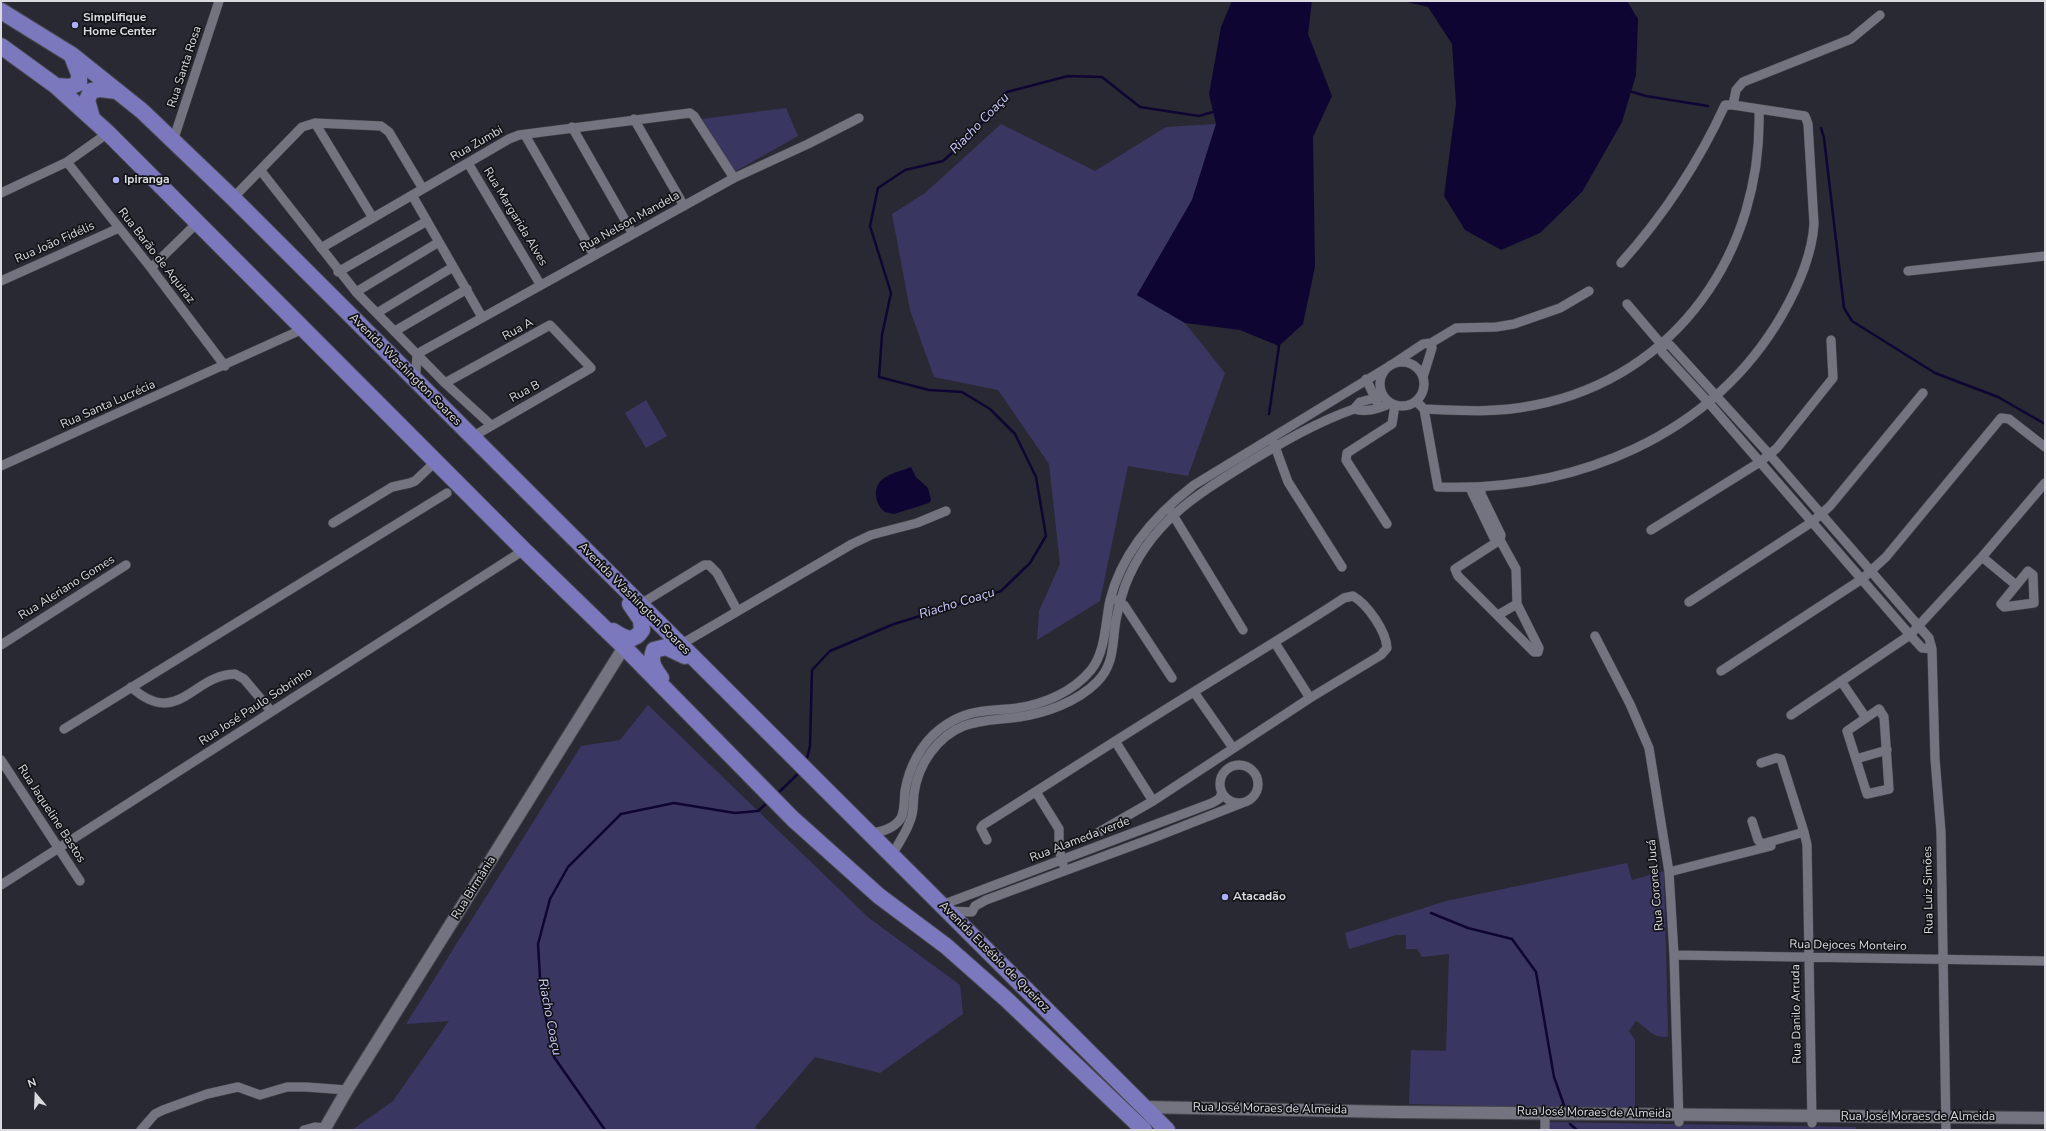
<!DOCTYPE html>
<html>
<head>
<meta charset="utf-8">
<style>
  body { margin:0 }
  #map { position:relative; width:2046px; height:1131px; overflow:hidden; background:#292933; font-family:"Nunito Sans",sans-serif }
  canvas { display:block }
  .frame { position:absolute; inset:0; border:2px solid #dadae0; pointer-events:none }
  .north { position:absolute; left:16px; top:1075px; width:40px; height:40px; -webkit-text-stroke:3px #121317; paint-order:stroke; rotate:341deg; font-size:11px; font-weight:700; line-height:16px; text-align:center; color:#dadae0 }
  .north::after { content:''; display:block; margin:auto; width:14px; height:18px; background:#dadae0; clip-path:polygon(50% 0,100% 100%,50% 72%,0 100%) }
</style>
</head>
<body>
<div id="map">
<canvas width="2046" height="1131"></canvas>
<div class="frame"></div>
<div class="north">N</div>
</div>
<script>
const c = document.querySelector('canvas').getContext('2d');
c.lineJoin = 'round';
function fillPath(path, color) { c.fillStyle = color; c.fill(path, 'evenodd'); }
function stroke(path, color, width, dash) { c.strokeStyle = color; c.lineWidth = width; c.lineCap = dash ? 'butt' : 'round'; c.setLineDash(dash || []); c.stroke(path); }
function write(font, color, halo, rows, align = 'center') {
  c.font = font + ' "Nunito Sans",sans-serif'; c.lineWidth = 3.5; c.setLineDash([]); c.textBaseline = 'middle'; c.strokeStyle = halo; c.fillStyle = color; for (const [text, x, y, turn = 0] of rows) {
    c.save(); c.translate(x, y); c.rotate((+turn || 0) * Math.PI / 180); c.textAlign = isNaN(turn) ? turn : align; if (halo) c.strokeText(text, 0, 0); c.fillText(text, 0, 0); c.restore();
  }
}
const green = new Path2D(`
  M786,108l12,28 -64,36 -4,-2 -28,-51z
  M1001,124l94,47 71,-44 50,-3 -24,76 -55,95 48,28 40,50 -37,103 -60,-10 -28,135 -63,39 2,-29 21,-47 -11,-100 -51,-74 -64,-13 -24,-67 -18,-96 33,-21z
  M646,400l21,36 -21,12 -21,-35z
  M648,705l221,213 91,67 3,29 -83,59 -65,-16 -60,70 1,3h-404l41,-29 56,-80 -43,3 175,-278 39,-6z
  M1627,863l5,17 32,-9 4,166c-18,0 -19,-8 -32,-16l-7,10 6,9v70l-226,-6 2,-54 35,1 3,-97 -27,3 -5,-8h-11v-14h-10l-47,14 -4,-16 101,-32z
  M1546,1122l310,5v3h-309z`);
const water = new Path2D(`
  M1232,1h80l-4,33 24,62 -19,41 2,130 -12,57 -24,22 -39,-16 -55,-7 -48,-28 55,-95 24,-76 -7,-30 12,-67z
  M1403,1h224l11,18 -2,56 -14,47 -40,70 -42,41 -39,17 -36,-20 -21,-34 12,-92 -4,-60 -24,-37z
  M911,467l5,10 12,11 3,12 -2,3 -35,11 -9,-2c-6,-5 -8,-9 -9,-16 -2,-20 20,-23 35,-29z`);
const stream = new Path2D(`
  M1629,91l17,5 62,10
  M1821,128l3,10 20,170 8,13 83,52 63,24 47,27
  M1269,414l10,-68 -2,-3
  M806,762l4,-16 2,-76 18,-19 64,-27 107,-33 29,-28 16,-27 -10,-59 -21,-43 -25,-25 -28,-17 -33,-2 -50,-13 3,-42 9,-42 -21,-67 8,-38 27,-18 38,-9 29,-26 35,-43 61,-16 34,1 38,30 59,9 17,-5
  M777,794l24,-23
  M1431,913l37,15 44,11 24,33 18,105 11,31
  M1570,1124l7,6
  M605,1130l-51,-73 -13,-63 -3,-50 12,-45 18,-32 53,-53 53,-11 61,10 23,-2 11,-10`);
const minor = new Path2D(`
  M1733,105l3,-15 7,-8 108,-43 29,-24
  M634,119l50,87
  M315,123l58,95
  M572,127l61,107
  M525,135l69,120
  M173,141l46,-140
  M67,162l84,106 74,98
  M468,163l72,121
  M261,171l95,121 89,91 46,42
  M1,193l66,-31 41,-29
  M412,195l70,122
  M233,198l69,-71 13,-4 66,3 8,6 34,57
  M321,248l188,-109 10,-4 171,-22 4,3 40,62
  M151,268l46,-45
  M1908,271l137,-15
  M338,272l89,-51
  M1,281l118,-53
  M356,292l83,-50
  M1627,304l34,40 1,8 46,50 202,233 12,13 10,1
  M377,313l76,-46
  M395,331l72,-42
  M1661,344l9,1 99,109 160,184 3,11 3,110 6,73 5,298
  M1380 384a22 22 0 1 1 44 0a22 22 0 1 1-44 0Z
  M1393,364l30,-20 8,-1 25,-15 40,-1 18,-3 46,-16 29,-17
  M411,377l5,-5 1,-18 317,-176 74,-34 51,-26
  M1423,377l9,-29 -1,-5
  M1366,379l11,23
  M445,383l105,-58 41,43 -119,69
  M1416,401l8,8c38,2 74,4 111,-4 142,-28 228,-154 224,-295
  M1354,409l6,-7 23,-6
  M1424,409l14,78c137,5 273,-50 344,-172 16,-28 30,-59 32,-91l-6,-100 -3,-8 -72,-11h-8c-27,59 -61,110 -104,158
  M1273,441l15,41 54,85
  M1,466l302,-137
  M1481,487v7l20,41 -1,5 16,29 1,35 22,44 -1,4h-4l-76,-76 -3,-7 45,-29
  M1470,488l24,50 6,2
  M1170,510l73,120
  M333,523l59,-36 18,-4 5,-2 20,-19
  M1387,524l-41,-64 1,-7 45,-29 3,-19
  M1651,530l109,-68 17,-14 56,-70 -2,-38
  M1982,557l34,28
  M2028,571l5,4 1,28 -30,4 -3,-3z
  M1116,600l8,5 48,73
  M1689,602l123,-80 18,-16 93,-113
  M639,605l65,-40h5l8,8 20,37
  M1498,615l19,-11
  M1595,636l35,68 19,44 20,124 5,83 5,167
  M1275,643l35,55
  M1,645l125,-80
  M680,645l172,-101 19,-9 46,-12 29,-12
  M1721,671l141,-92 24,-22 115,-139 8,1 36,28
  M1841,681l25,37
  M131,687c47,42 61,-12 104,-13l9,5 27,32
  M1194,692l39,56
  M1879,709l5,8 5,72 -22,5 -20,-63z
  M1791,715l119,-80 72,-78 63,-74
  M64,729l383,-236
  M1856,759l31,-9
  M1,760l79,121
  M1220 784a19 19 0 1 1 38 0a19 19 0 1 1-38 0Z
  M1036,792l23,37v20l4,15
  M1752,821l6,19 4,4 42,-12 -23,-73 -5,-1 -15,5
  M1099,832l54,-31
  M1804,832l3,13 5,278
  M870,833c12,-1 24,-4 31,-15 4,-8 3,-19 4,-27 4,-24 16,-47 35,-62 28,-21 45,-17 77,-21 27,-4 56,-16 74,-38 15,-19 14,-47 19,-70 12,-48 45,-85 84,-115l194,-118
  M987,840l-6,-12 2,-3c70,-44 139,-89 209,-132 51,-32 102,-62 152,-95l9,-2c15,9 33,35 34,52l-6,7 -71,43 -157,103 -38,-60
  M892,855c6,-11 14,-22 18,-34 4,-8 3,-18 4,-27 2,-15 8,-30 17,-42 26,-34 51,-30 88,-35 27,-4 58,-15 78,-35 18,-18 15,-39 19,-62 2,-12 5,-23 9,-34 24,-63 71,-91 126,-125 34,-20 66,-39 103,-52 13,4 25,0 37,-6
  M1669,872l102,-26
  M1,885l523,-335
  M942,905l270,-102 7,-4 3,-6
  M948,911l24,1 3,-6 11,-6 167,-62 89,-35
  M1674,955l371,6
  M141,1130l14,-16 8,-4 44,-16 31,-7 22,8 27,-8h19l41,3
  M304,1130l11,-3 10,1
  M1545,1130v-17`);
const tertiary = new Path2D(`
  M1143,1107l253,5 649,6
  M324,1130l23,-40 277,-443`);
const trunk = new Path2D(`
  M1,11l71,44 70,56 91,87 934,932
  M1,46l55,40 52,47 416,417 100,97 169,172 86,77 67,50 60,53 138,131
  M56,86l14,1 9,-4v-9l-7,-18
  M92,118l-5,-18 4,-9 9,-2 17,2
  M613,631c11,7 20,13 29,-1l-1,-10 -11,-16
  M661,678c-7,-10 -12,-16 -7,-28l12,-3 19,9`);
const markers = [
  [75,25,4,"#afaefa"],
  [116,180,4,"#afaefa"],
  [1225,897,4,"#afaefa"]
];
const poiNames = [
  ["Simplifique",83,18],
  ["Home Center",83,32],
  ["Ipiranga",124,180],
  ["Atacadão",1233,897]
];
const streetNames = [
  ["Rua Santa Rosa",185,67,-72],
  ["Rua Zumbi",477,144,-30],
  ["Rua Margarida Alves",515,217,59],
  ["Rua Nelson Mandela",630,222,-29],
  ["Rua João Fidélis",55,243,-24],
  ["Rua Barão de Aquiraz",156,256,52],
  ["Rua A",518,330,-29],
  ["Avenida Washington Soares",405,370,45],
  ["Rua B",525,392,-29],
  ["Rua Santa Lucrécia",108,405,-24],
  ["Rua Aleriano Gomes",67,588,-32],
  ["Avenida Washington Soares",634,599,45],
  ["Rua José Paulo Sobrinho",256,707,-33],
  ["Rua Jaqueline Bastos",51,814,57],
  ["Rua Alameda verde",1080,840,-21],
  ["Rua Coronel Jucá",1656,885,-95],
  ["Rua Birmânia",474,888,-58],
  ["Rua Luiz Simões",1929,890,-91],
  ["Rua Dejoces Monteiro",1848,946,1],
  ["Avenida Eusébio de Queiroz",994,957,45],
  ["Rua Danilo Arruda",1797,1014,-91],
  ["Rua José Moraes de Almeida",1270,1109,1],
  ["Rua José Moraes de Almeida",1594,1113,1],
  ["Rua José Moraes de Almeida",1918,1117]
];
const waterNames = [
  ["Riacho Coaçu",980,124,-46],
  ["Riacho Coaçu",957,604,-17],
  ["Riacho Coaçu",549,1017,79]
];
fillPath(green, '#393762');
fillPath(water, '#0f0533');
stroke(stream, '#0f0533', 2.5);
stroke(minor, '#46464d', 10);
stroke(tertiary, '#46464d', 14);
stroke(trunk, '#46464d', 18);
stroke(minor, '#73747f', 9);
stroke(tertiary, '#73747f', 12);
stroke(trunk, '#7b78be', 16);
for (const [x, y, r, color] of markers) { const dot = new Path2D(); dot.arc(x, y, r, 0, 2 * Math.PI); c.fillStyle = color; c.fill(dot); stroke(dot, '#121317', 1.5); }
write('bold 12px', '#dadae0', '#121317', poiNames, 'left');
write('12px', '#dadae0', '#121317', streetNames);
write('italic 13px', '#ccf', '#121317', waterNames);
</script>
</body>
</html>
